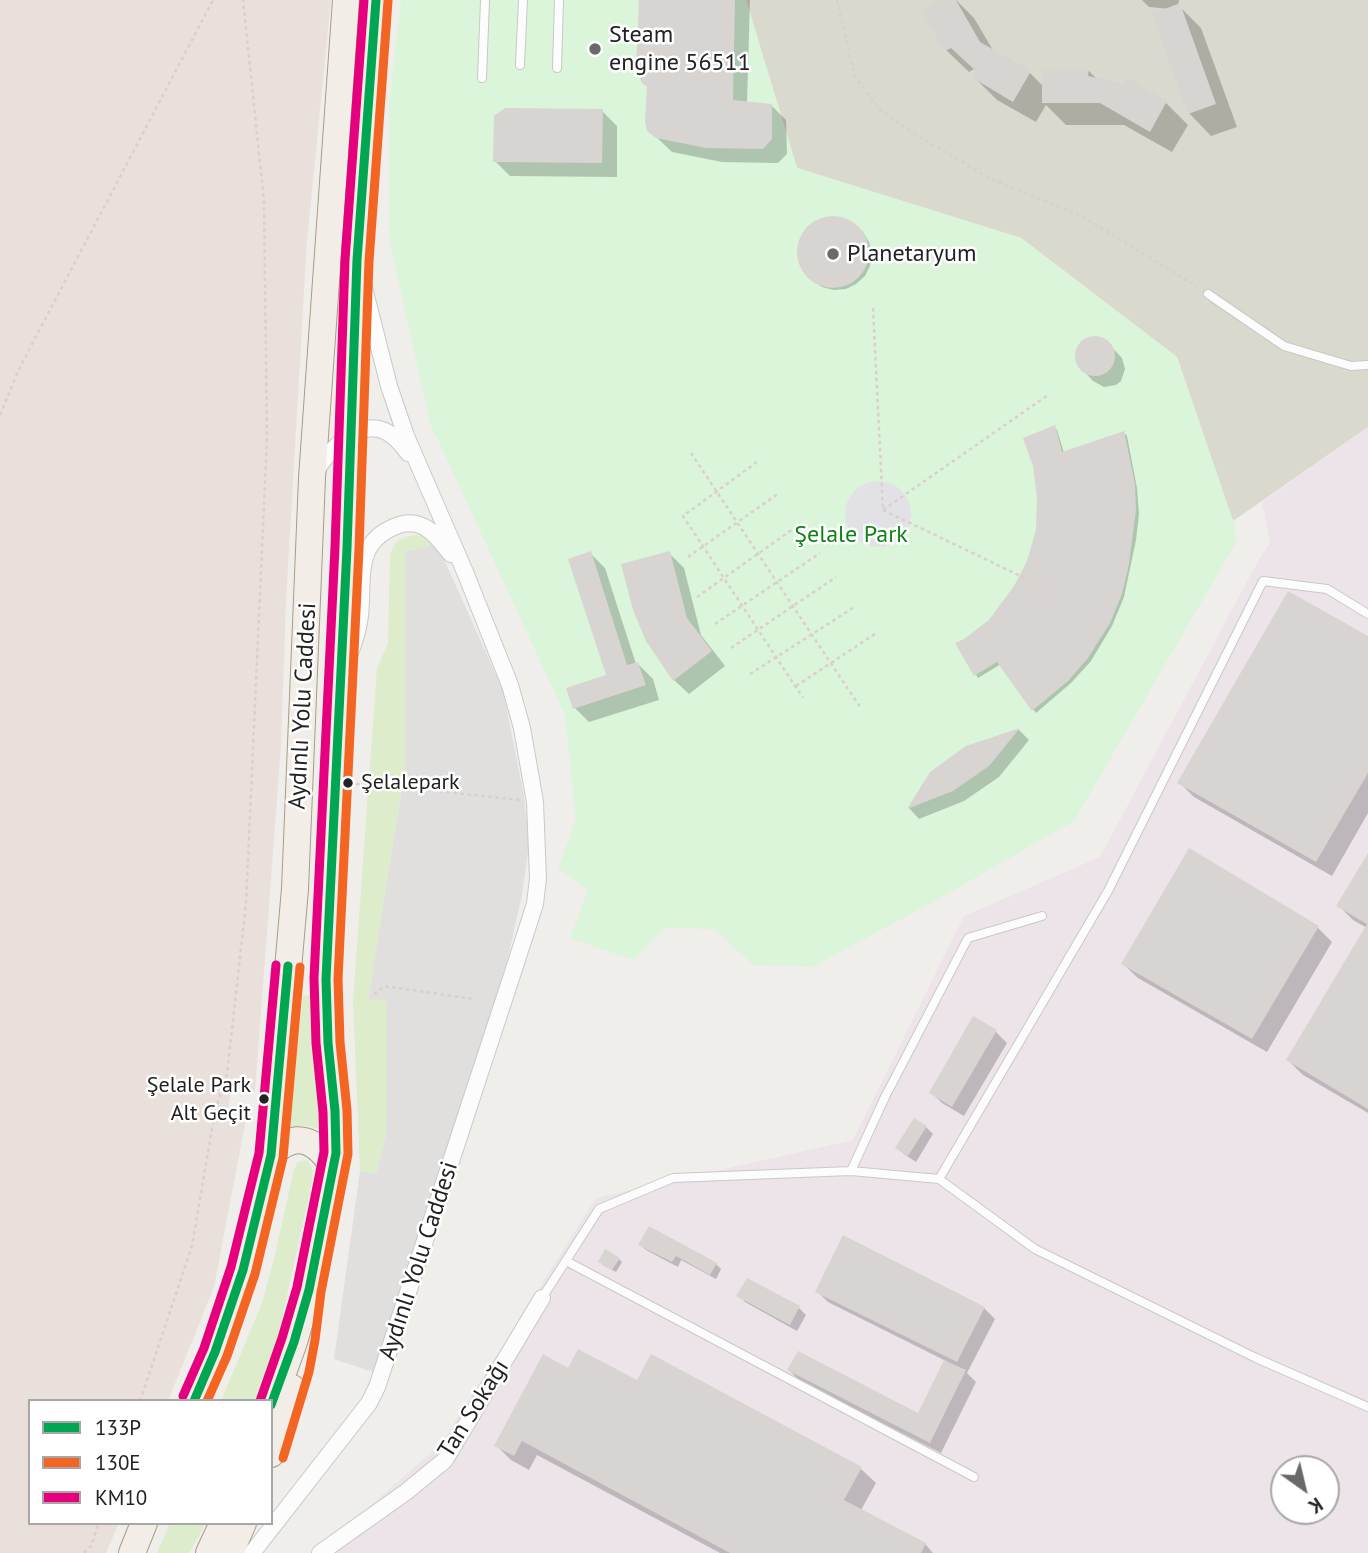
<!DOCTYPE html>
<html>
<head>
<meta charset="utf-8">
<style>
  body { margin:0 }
  #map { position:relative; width:1368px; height:1553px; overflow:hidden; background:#f0eeeb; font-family:"PT Sans",sans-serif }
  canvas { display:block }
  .legend { position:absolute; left:28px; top:1399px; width:245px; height:126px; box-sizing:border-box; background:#fff; border:2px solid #a7a7a7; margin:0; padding:9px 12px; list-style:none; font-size:21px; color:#222 }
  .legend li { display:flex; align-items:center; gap:14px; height:35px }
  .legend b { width:35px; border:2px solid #a7a7a7 }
  .north { position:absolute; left:1270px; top:1455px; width:70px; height:70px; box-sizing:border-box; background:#fff; border:2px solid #a7a7a7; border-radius:50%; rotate:146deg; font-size:19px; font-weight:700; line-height:28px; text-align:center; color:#222 }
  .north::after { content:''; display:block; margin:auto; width:24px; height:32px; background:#6a6968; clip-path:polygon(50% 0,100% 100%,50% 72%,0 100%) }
</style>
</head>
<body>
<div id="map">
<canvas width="1368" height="1553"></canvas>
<ul class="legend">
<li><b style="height:9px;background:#00a651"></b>133P</li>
<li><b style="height:9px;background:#f26522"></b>130E</li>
<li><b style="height:9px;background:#e5007d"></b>KM10</li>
</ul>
<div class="north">K</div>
</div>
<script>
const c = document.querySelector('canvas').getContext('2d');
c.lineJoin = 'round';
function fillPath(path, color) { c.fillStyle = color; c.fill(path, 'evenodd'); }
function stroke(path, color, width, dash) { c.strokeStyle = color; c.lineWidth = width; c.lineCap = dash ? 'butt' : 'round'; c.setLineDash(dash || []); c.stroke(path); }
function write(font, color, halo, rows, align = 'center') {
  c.font = font + ' "PT Sans",sans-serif'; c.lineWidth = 5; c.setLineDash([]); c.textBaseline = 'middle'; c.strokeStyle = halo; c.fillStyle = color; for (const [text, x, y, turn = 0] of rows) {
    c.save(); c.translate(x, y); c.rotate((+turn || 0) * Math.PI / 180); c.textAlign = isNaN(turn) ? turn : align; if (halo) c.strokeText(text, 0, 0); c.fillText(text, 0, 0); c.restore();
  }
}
const industrial = new Path2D(`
  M1368,427v1126h-1041l38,-43 76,-66 155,-246 257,-58 111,-224 136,-59 158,-296 12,-18 -8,-41zM1284,1469h42v42h-42z`);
const military = new Path2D(`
  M0,0h331l-24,241 -21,361 -5,144 -26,346 -23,-6 -5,29 19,4 -32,168 -46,114h-138v122h89l-13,30h-106z`);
const construction = new Path2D(`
  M746,0h622v427l-135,94 -56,-164 -156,-119 -224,-70z`);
const grass = new Path2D(`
  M413,535l15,1 9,8 -32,8v218l-37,228 18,3v134l-10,39 -16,-3 -7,-170 24,-333 11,-25 2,-87c3,-14 10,-18 23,-21z
  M313,994l9,136c-13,-5 -20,-5 -33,0l14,-134z
  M307,1160l6,10 -2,17 -32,145 -20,69h-38l41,-98 12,-44 20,-90 4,-7z
  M170,1523h36l-17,30h-32z`);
const park = new Path2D(`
  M401,0h345l51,168 224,70 156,119 56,164 4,20 -163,280 -139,80 -123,66 -59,-2 -38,-36 -50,-1 -32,32 -63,-22 18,-48 -30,-22 18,-49 -11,-104 -135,-292 -40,-180 -1,-139z`);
const parking = new Path2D(`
  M437,544l66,146 21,106 5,50 -7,49 -15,67 -131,411 -42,-14 26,-188 16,3 10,-39v-134l-18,-2 37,-229v-218z`);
const plaza = new Path2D(`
  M845 514a33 33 0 1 1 66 0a33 33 0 1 1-66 0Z`);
const shadow = new Path2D(`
  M640,0h110l-3,103 24,2 15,15 1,34 -9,9 -56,-1 -50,-10 -23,-22 -1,-43z
  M944,0h12l18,18 20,34 36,21 14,14 44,-17 9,9 69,24 22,22 -16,27 -48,-27h-58l-20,-20 -10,17 -39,-22 -22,-22 3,-5 -4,-4 -5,3 -23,-22z
  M1142,0h37l-1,5 23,23 36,99 -26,9 -22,-23 -19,-104 -21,-2z
  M602,111l15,15v51l-107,-1 -15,-15z
  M828,218h11l10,3 14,11 6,10 3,12 -2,12 -5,10 -9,8 -10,5 -12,1 -12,-3 -13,-10 -6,-9 -4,-10v-11l3,-11 7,-8 8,-7z
  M1088,339h12l6,2 16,17 3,11 -4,12 -5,4 -12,2 -11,-6 -15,-16 -2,-13 3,-5z
  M1054,427l3,3 7,23 60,-20 3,3 10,52 2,26 -3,26 -12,57 -12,29 -21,35 -20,22 -35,30 -35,-49 -23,14 -20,-34 32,-23 25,-34 14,-25 9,-31z
  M590,553l15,15 31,96h2l15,15 6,21 -70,22 -14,-14 33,-32z
  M669,553l15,15 17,67 24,31 -36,28 -15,-14z
  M1368,638v175l-36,63 -138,-79 -14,-14z
  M1019,730l10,10 -30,37 -35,24 -45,18 -10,-11 22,-35 36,-26z
  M1368,856v257l-65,-38 -15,-15 79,-132 -14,-8 -14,-14z
  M1317,927l15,15 -65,110 -129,-74 -15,-14z
  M974,1019l22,13 11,11 -43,73 -22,-13 -11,-11z
  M926,1127l7,7 -17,28 -12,-8 -7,-7z
  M844,1238l140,70 11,11 -28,54 9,9 -35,71 -141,-72 -11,-11 129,46 28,-55 -118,-59 -11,-11z
  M640,1245l76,19 5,5 -5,10 -35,-19 -3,7 -32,-17z
  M619,1259l3,3 -6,10 -13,-7z
  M747,1280l52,28 7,7 -9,16 -52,-29 -6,-7z
  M569,1370l68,12 224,87 15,14 -15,27 64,34 8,9h-213l-183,-98 -8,15 -18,-10 -15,-15z`);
const building = new Path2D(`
  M639,0h96l-2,100 39,4v35l-9,10 -57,-1 -50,-10 -9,-7 -2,-10 2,-34 -5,-4 -6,-14z
  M940,0h16l24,42 51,29 -18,31 -40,-24 4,-6 -26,-24 -6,3 -23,-40z
  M1180,3l36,101 -28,10 -36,-100z
  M1042,69h47l-1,7 36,8 3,-6 40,23 -17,31 -50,-29h-58z
  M505,108l98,1 -1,54 -109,-1 1,-46z
  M797 252a36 36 0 1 1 72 0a36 36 0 1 1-72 0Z
  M1075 356a20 20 0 1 1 40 0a20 20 0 1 1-40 0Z
  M1055,425l7,27 62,-21 11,53 1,26 -7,54 -7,30 -12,29 -22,35 -20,23 -36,30 -35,-49 -23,14 -19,-33 9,-4 25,-19 25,-34 13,-25 9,-31 1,-32 -4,-32 -10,-28z
  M591,551l36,114 11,-3 8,23 -73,24 -7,-21 40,-13 -38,-116z
  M670,551l17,67 25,33 -39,30 -27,-40 -13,-31 -12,-46z
  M1288,591l80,45v137l-52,89 -139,-79z
  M1020,728l-31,38 -36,25 -46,18 23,-37 36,-26z
  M1189,848l130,78 -67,113 -131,-75z
  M1368,853v256l-82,-49 81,-136 -31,-18z
  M973,1016l24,14 -45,77 -23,-14z
  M914,1118l13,8 -19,30 -13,-8z
  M649,1226l68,37 -7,12 -34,-19 -4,6 -34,-17z
  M843,1235l142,72 -28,55 -142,-70z
  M605,1249l15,9 -8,12 -14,-8z
  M747,1278l53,28 -10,19 -54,-29z
  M578,1349l59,31 14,-26 211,113 -18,33 82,43 -5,10h-191l-208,-112 -8,15 -20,-10 49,-92 25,14z
  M798,1351l120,62 26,-53 22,10 -36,73 -143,-73z`);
const path = new Path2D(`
  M837,0l18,77 25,33 36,25 75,44 91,37 115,71
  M873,308l10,202
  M0,415l20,-48 193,-367
  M691,453l169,254
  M757,462l-74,54 120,182
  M883,510l165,-115
  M883,510l175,84
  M688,557l91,-64
  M697,597l103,-73
  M715,624l105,-71
  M731,648l105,-71
  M750,674l106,-68
  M796,686l79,-52
  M356,784h13l151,16
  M374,994l10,-8 90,13
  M140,1401l52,-155 23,-135 12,-37 19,-171 21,-464 -3,-238 -21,-201
  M84,1553l7,-7 8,-23`);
const service = new Path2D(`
  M520,65l3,-65
  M557,68l2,-68
  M482,78l3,-78
  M1208,294l76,52 67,20 17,-1
  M851,1171l88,8 96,70 221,109 112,49
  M939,1179l169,-288 155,-310 64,8 41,25
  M566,1261l408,216
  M542,1298l57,-89 74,-31 178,-7 34,-74 83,-159 74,-22`);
const minor = new Path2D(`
  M315,473c10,-19 40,-50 64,-44 13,3 22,14 29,24
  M348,657c6,-13 10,-26 12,-41 4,-38 -7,-75 39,-91 25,-8 38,12 52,29
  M252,1553l117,-150 8,-16 138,-421 20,-62 3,-26 -3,-76 -13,-74 -12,-43 -45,-113 -59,-136 -17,-50 -25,-98
  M320,1553l86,-61 39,-32 97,-162`);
const primary = new Path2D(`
  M271,1155c25,-26 46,-15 63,13
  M194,1401l21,-49 28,-82 28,-115 5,-49 19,-217 17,-411 34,-478
  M271,1406l23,-64 15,-52 27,-137 -1,-42 -7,-68 -2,-64 21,-431 10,-288 19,-260
  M271,1454l21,-66
  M132,1553l12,-30
  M209,1553l14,-30
  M230,1553l13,-30`);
const bus1 = new Path2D(`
  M194,1401l21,-49 28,-82 28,-115 17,-189
  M271,1405l23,-63 15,-52 27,-137 -1,-42 -7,-68 -2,-64 21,-431 10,-288 19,-260`);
const bus2 = new Path2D(`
  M207,1401l20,-45 28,-82 28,-116 17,-191
  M283,1458l26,-86 6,-32 6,-48 27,-138 -1,-44 -7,-68 -2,-63 21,-430 10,-288 19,-260`);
const bus3 = new Path2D(`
  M183,1396l21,-48 27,-81 28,-114 17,-188
  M260,1401l22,-63 15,-51 27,-135 -1,-40 -7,-69 -2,-65 21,-431 10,-287 19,-260`);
const markers = [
  [595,49,7,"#6a6968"],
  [833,254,7,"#6a6968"],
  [348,783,6,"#222"],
  [264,1099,6,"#222"]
];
const busNames = [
  ["Şelalepark",361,783],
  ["Şelale Park",251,1086,"right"],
  ["Alt Geçit",251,1114,"right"]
];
const poiNames = [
  ["Steam",609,35],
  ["engine 56511",609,63],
  ["Planetaryum",847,254]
];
const parkNames = [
  ["Şelale Park",851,535]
];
const streetNames = [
  ["Aydınlı Yolu Caddesi",303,706,-87],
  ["Aydınlı Yolu Caddesi",419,1261,-72],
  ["Tan Sokağı",474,1409,-58]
];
fillPath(industrial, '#ede4e9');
fillPath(military, '#eae0db');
fillPath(construction, '#d9d9cd');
fillPath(grass, '#ddeccb');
fillPath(park, '#daf5da');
fillPath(parking, '#e0dfde');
fillPath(plaza, '#e2e1e5');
fillPath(shadow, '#0003');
fillPath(building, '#d7d4d2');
stroke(service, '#c9c8c7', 10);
stroke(minor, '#c9c8c7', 18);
stroke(primary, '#a79c86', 28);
stroke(path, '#dccecd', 2.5, [3.5, 3.5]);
stroke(service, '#fdfcfc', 8);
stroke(minor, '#fdfcfc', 16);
stroke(primary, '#f3ede7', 26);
stroke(bus1, '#00a651', 9);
stroke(bus2, '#f26522', 9);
stroke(bus3, '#e5007d', 9);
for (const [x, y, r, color] of markers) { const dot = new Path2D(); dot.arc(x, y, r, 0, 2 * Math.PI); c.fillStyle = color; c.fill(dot); stroke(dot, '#fff', 2.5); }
write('22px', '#222', '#fff', busNames, 'left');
write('24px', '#222', '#fff', poiNames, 'left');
write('24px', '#0c8416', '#fff', parkNames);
write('24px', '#222', '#fff', streetNames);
</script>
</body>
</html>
